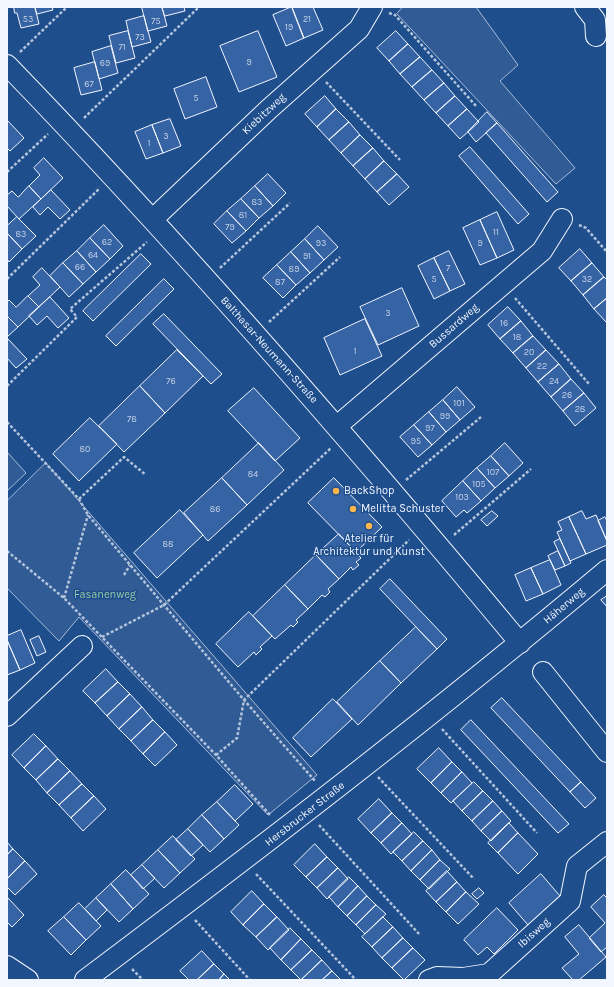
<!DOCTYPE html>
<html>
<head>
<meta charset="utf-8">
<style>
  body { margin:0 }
  #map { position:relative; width:614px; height:987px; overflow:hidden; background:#1f4e8c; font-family:Karla,sans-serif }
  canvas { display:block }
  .frame { position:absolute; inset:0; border:8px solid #f2f6ff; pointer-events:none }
</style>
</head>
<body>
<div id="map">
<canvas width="614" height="987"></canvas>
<div class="frame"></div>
</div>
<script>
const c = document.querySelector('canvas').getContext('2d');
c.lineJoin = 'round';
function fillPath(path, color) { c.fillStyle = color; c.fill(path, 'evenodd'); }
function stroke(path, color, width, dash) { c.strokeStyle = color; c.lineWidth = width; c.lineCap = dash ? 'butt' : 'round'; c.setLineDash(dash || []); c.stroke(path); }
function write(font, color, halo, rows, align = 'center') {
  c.font = font + ' Karla,sans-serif'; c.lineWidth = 3; c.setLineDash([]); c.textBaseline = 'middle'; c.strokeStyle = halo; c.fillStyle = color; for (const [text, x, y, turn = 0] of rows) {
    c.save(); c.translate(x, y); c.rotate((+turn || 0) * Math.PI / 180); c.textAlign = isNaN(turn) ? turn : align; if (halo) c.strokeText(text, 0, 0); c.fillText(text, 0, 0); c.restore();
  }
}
const built = new Path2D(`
  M403,7h73l42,58 -18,16 75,87 -19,16 -159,-170z
  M7,452l19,21 -19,18z
  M46,463l271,312 -49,40 -189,-198 -20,24 -52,-53v-87z`);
const building = new Path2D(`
  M14,7h21l4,17 -18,4 -4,-15h-2z
  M35,7h17l1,3 -16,4z
  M142,7h20l5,19 -19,5z
  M162,7h22l1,4 -20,5z
  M292,7l12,31 -18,8 -13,-31z
  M292,7h21l10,23 -19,8z
  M144,16l7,26 -19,5 -6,-26z
  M128,31l7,27 -19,5 -7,-27z
  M258,31l19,46 -38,15 -19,-46z
  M396,31l12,13 -19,17 -12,-13z
  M408,44l12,13 -20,17 -11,-13z
  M111,46l7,27 -19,6 -7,-27z
  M420,57l12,13 -20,17 -12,-13z
  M95,62l7,28 -21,5 -7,-27z
  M432,70l12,13 -20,17 -12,-13z
  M206,77l11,30 -32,12 -11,-30z
  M444,83l11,13 -19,17 -12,-13z
  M325,96l11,13 -19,18 -12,-13z
  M455,96l12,13 -19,17 -12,-13z
  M336,109l13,13 -20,18 -12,-13z
  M467,109l12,13 -19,17 -12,-13z
  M487,112l10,11 -21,19 -8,-10z
  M170,119l11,27 -18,7 -11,-28z
  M7,120l17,18 -14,13 -3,-3z
  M349,122l11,13 -19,18 -12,-13z
  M497,123l61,69 -11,10 -61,-69z
  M152,125l11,28 -17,6 -11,-27z
  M360,135l13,13 -20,18 -12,-13z
  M470,147l59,67 -11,10 -59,-68z
  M373,148l11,13 -19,18 -12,-13z
  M44,158l19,20 -22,21 -12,-13 11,-11 -6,-7z
  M384,161l13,13 -20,18 -12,-13z
  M268,174l18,19 -13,13 -18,-20z
  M397,174l12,13 -20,18 -12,-13z
  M29,186l12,13 -22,20 -12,-13v-11l5,-4 6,6z
  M255,186l18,20 -14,12 -18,-19z
  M51,190l19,20 -10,9 -12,-12 -8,8 -7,-8z
  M241,199l18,19 -13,13 -19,-20z
  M227,211l19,20 -14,12 -18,-19z
  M497,212l17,38 -17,8 -17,-38z
  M17,217l19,19 -14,13 -15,-16v-7z
  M480,220l17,38 -17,7 -17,-37z
  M104,225l19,21 -13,13 -20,-21z
  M318,226l20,21 -14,13 -19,-21z
  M7,233l15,16 -13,13 -2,-3z
  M90,238l20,21 -14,13 -19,-21z
  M305,239l19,21 -14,13 -19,-21z
  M580,249l12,14 -21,18 -12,-13z
  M77,251l19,21 -13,12 -20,-21z
  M449,251l16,33 -15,7 -16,-33z
  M291,252l19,21 -14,12 -19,-20z
  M141,254l10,10 -58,57 -10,-10z
  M434,258l16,33 -16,8 -16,-33z
  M63,263l20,21 -14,13 -19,-21z
  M592,263l12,14 -21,18 -12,-14z
  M277,265l19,20 -13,13 -20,-20z
  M42,268l18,19 -21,20 -11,-11 12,-11 -7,-8z
  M604,277l3,3v18l-13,11 -11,-14z
  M164,279l10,10 -58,57 -10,-10z
  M402,288l17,38 -41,19 -18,-38z
  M28,296l11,11 -21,20 -11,-11v-14l2,-2 7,7z
  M50,297l19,21 -11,10 -11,-12 -10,9 -8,-9z
  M607,298v23l-1,1 -12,-13z
  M508,307l13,14 -21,18 -12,-14z
  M164,314l58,60 -11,10 -58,-60z
  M7,316l11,11 -11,10z
  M365,319l17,37 -42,19 -16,-37z
  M521,321l12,15 -20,17 -13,-14z
  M533,336l13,14 -20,18 -13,-15z
  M7,338l20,21 -11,9 -9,-10z
  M177,350l26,26 -38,37 -25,-27z
  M546,350l13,14 -21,18 -12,-14z
  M559,364l12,15 -20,18 -13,-15z
  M571,379l13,14 -21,18 -12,-14z
  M140,386l25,27 -41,39 -25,-26z
  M457,387l18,20 -15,13 -17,-20z
  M254,388l46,50 -25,23 -47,-50z
  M584,393l12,15 -21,18 -12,-15z
  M443,400l17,20 -14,12 -17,-20z
  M429,412l17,20 -14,13 -18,-20z
  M90,418l27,26 -38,37 -26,-27z
  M414,425l18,20 -14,12 -18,-20z
  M259,443l25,27 -37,35 -25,-27z
  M505,443l18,20 -14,13 -18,-20z
  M491,456l18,20 -14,12 -18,-20z
  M477,468l18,20 -14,13 -18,-20z
  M222,478l25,27 -39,36 -24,-28z
  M334,478l48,49 -26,25 -48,-49z
  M463,481l18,20 -14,12 -3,-3 -8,7 -14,-16z
  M180,510l23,25 -46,43 -23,-25z
  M492,511l6,5 -11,10 -6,-6z
  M582,511l4,8 10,-4 11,26v4l-21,9 -17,-37z
  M569,517l17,37 -16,7 -13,-29 5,-2 -4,-8z
  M605,517l2,4v20l-9,-20z
  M339,534l22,24 -5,4 3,3 -6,5 -2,-3 -12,12 -23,-24z
  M560,539l11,24 -6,3 -11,-24z
  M558,551l7,15 -10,4 -7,-14z
  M316,555l23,24 -11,10 2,3 -5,5 -3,-2 -14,14 -23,-24z
  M550,560l11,25 -18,9 -12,-26z
  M531,568l12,26 -17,7 -11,-26z
  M390,579l57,60 -10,10 -57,-60z
  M285,585l23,24 -12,11 2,2 -5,5 -2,-2 -16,14 -22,-23z
  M607,596v11l-6,-7z
  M249,612l23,24 -12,11 2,2 -6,6 -2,-3 -16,15 -22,-23z
  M416,627l21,22 -36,34 -21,-22z
  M21,630l14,33 -15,7 -13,-30v-4z
  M39,636l7,16 -9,4 -7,-16z
  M7,640l13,30 -13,5z
  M380,661l21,22 -43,42 -21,-23z
  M106,669l12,13 -23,21 -12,-12z
  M118,682l12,12 -23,22 -12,-13z
  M130,694l12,13 -23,22 -12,-13z
  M502,698l79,84 -11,10 -79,-84z
  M333,699l19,20 -41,38 -18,-19z
  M142,707l11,13 -22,21 -12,-12z
  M153,720l12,12 -22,22 -12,-13z
  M471,720l98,104 -11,9 -97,-103z
  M165,732l12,13 -22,21 -12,-12z
  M34,734l12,12 -22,22 -12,-13z
  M46,746l12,13 -22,21 -12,-12z
  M439,748l13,14 -21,21 -14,-14z
  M58,759l12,12 -23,22 -11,-13z
  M452,762l10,10 -21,21 -10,-10z
  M70,771l12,13 -23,21 -12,-12z
  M462,772l10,11 -21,20 -10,-10z
  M474,782l9,9 -21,20 -9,-10z
  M581,782l15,16 -11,10 -15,-16z
  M82,784l12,12 -23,22 -12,-13z
  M235,785l18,19 -18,17 -18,-19z
  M483,791l10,10 -21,20 -10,-10z
  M94,796l12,13 -23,22 -12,-13z
  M379,799l13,14 -21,20 -13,-14z
  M493,801l9,10 -21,20 -9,-10z
  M217,802l22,23 -15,14 -22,-24z
  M502,811l9,10 -20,20 -10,-10z
  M392,813l10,10 -21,20 -10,-10z
  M202,815l22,24 -14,13 -22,-23z
  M402,823l10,11 -21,20 -10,-11z
  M509,823l9,10 -20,20 -10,-10z
  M188,829l15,16 -12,11 -15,-16z
  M414,832l9,9 -21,20 -9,-9z
  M518,833l20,21 -20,20 -20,-21z
  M173,836l22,23 -15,14 -22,-23z
  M423,841l9,9 -21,21 -9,-10z
  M7,842l6,7 -6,6z
  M315,844l12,13 -21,20 -12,-12z
  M13,849l12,12 -18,18v-24z
  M158,850l22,23 -16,15 -22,-23z
  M432,850l8,10 -20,20 -9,-9z
  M327,857l11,11 -21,20 -11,-11z
  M440,860l10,9 -21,20 -9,-9z
  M25,861l12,13 -22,21 -8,-8v-8z
  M142,865l13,13 -12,11 -12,-14z
  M338,868l10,11 -21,20 -10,-11z
  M126,870l23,24 -16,15 -22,-25z
  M447,871l10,11 -21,20 -10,-11z
  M541,874l19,22 -32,29 -19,-22z
  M349,877l9,9 -20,21 -9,-10z
  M457,882l9,10 -20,20 -10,-10z
  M111,884l22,25 -14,13 -23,-24z
  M358,886l9,10 -20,20 -9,-9z
  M479,888l5,5 -7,6 -5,-5z
  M252,891l12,13 -21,21 -12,-13z
  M466,892l13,12 -21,20 -12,-12z
  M604,895l3,3v49l-6,5 -12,-14 16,-15 -14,-16z
  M367,896l9,9 -20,20 -9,-9z
  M7,897l17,18 -12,12 -5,-5z
  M96,898l11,12 -11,11 -11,-12z
  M79,903l22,23 -15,14 -22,-23z
  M264,904l13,13 -21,20 -13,-12z
  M376,905l10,9 -21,20 -9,-9z
  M497,908l21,22 -24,24 -7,-7 -9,8 -14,-15z
  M64,917l22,23 -15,15 -23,-24z
  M277,917l12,13 -21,20 -12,-13z
  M383,917l10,10 -21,20 -10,-10z
  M579,925l27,32 -27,23h-6l-11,-12 17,-14 -14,-17z
  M393,927l10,11 -21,20 -10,-11z
  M290,928l11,11 -20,21 -11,-12z
  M403,938l10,10 -21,20 -10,-10z
  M301,939l11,11 -21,20 -10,-10z
  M413,948l12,12 -21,20 -12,-12z
  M312,950l10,10 -21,20 -10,-10z
  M202,951l12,13 -17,16h-8l-9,-9z
  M322,960l10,11 -10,9h-21z
  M214,964l10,10 -5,6h-22z
  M332,971l9,9h-19z
  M224,974l6,6h-11z`);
const path = new Path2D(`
  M389,13l6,2 81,91
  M20,52l47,-45
  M326,82l74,78
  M84,118l115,-111
  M7,172l41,-38
  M579,225l7,3 21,24
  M220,268l70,-65
  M7,279l93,-91
  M515,298l74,86
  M269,322l71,-65
  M7,386l70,-69 -7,-8 77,-67
  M7,422l72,77 9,16 156,185 72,82
  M406,480l75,-63
  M79,499l45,-42 22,18
  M454,535l77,-66
  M7,551l57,47 152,157 54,60
  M124,575l6,-10
  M64,598l24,-83
  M102,637l62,-32 167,-157
  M442,729l95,104
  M216,755l21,-17 7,-38 165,-160
  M378,777l96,102
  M319,825l101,110
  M256,874l100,106
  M195,920l55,60
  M132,969l11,11`);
const minor = new Path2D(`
  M585,7l10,13 1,16
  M7,65c179,185 348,380 513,578
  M153,219l116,-110 90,-80 13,-22
  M337,426l205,-175 20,-32
  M543,672l64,80
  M7,716l75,-70
  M7,966l21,14
  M85,980c177,-133 353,-268 522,-410
  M429,980l8,-3 26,1 26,-4 81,-73 7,-35 30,-24`);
const markers = [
  [336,491,4,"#ffb74d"],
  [353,509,4,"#ffb74d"],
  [369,526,4,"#ffb74d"]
];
const numberNames = [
  ["53",28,19],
  ["21",307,19],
  ["75",156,21],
  ["19",289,27],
  ["73",140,37],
  ["71",122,47],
  ["9",249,62],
  ["69",105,63],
  ["67",89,84],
  ["5",196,98],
  ["3",166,136],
  ["1",149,143],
  ["83",257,202],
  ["81",243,215],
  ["79",230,227],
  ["11",496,232],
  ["83",21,234],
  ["62",107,242],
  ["93",321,243],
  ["9",480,243],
  ["64",93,255],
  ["91",307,256],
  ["66",80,267],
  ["7",448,268],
  ["89",294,269],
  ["5",434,279],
  ["32",587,279],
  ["87",280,282],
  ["3",388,313],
  ["16",504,323],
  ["18",517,337],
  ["1",355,351],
  ["20",529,352],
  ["22",542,366],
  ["76",171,381],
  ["24",554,381],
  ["26",567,395],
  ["101",459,403],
  ["28",580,409],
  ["99",445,416],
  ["78",132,419],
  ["97",430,428],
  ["95",416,441],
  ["80",85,449],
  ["107",493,472],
  ["84",253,474],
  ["105",479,484],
  ["103",462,497],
  ["86",215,509],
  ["88",168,544]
];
const streetNames = [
  ["Kiebitzweg",264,114,-43],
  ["Bussardweg",454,326,-41],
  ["Balthasar-Neumann-Straße",269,350,48],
  ["Häherweg",564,606,-40],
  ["Hersbrucker Straße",305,814,-38],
  ["Ibisweg",534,933,-42]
];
const poiNames = [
  ["BackShop",344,491],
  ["Melitta Schuster",361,509],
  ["Atelier für",369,539,"center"],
  ["Architektur und Kunst",369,552,"center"]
];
const parkNames = [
  ["Fasanenweg",105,595]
];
fillPath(built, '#305b95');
stroke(built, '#a8bbd7', 1);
fillPath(building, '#3563a3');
stroke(building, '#f2f6ff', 1);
stroke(minor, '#f2f6ff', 22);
stroke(path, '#b3c4dc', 2.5, [3, 2]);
stroke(minor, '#1f4e8c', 20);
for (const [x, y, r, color] of markers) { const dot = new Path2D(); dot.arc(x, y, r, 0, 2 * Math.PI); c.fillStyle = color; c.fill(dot); stroke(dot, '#1f4e8c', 1.5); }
write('9px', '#c3d1e8', null, numberNames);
write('11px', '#f2f6ff', '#1f4e8c', streetNames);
write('11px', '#f2f6ff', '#1f4e8c', poiNames, 'left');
write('11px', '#97c8a6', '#1f4e8c', parkNames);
</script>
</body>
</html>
